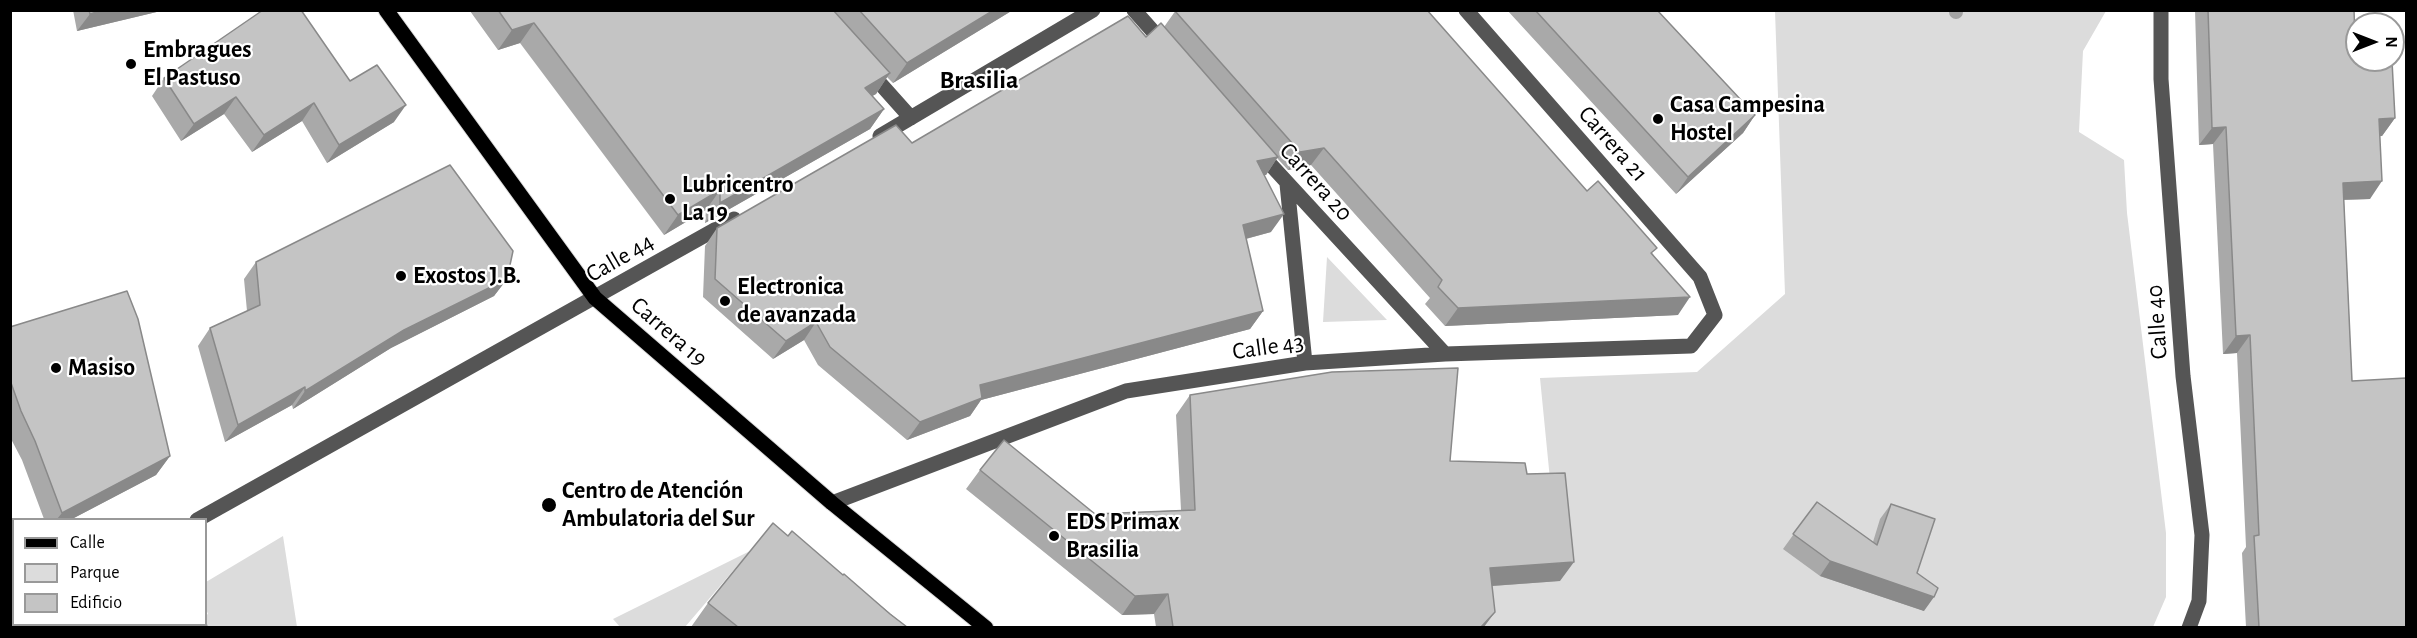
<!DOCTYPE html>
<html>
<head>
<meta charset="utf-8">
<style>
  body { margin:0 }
  #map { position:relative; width:2417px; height:638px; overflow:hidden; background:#fff; font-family:"Alegreya Sans",sans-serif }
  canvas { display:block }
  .frame { position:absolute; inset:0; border:12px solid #000; pointer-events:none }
  .legend { position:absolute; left:12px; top:518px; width:195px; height:108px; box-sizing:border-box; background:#fff; border:2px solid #999; margin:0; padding:8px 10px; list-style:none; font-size:18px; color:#000 }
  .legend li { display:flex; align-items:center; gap:12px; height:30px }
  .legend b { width:30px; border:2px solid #999 }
  .north { position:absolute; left:2345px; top:12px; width:60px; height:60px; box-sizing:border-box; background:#fff; border:2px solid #999; border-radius:50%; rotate:90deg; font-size:16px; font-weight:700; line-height:24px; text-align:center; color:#000 }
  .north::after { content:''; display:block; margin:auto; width:21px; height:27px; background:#000; clip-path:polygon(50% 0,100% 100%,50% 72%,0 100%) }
</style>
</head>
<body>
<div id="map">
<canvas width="2417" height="638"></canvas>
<div class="frame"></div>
<ul class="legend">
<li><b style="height:8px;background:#000"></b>Calle</li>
<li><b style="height:16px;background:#dcdcdc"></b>Parque</li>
<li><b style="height:16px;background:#c4c4c4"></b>Edificio</li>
</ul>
<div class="north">N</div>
</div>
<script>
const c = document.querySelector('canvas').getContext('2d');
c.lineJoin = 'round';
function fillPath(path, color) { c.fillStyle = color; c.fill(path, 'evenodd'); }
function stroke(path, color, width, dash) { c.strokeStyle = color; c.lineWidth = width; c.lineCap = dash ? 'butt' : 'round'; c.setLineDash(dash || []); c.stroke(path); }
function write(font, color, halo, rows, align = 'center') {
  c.font = font + ' "Alegreya Sans",sans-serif'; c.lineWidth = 4.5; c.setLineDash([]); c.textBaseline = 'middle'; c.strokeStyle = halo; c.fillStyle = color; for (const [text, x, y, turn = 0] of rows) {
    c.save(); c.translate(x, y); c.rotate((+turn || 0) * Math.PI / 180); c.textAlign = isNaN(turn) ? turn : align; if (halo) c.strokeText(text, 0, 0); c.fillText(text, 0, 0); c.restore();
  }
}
const green = new Path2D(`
  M1775,11h331l-23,40 -4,81 45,28 3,53 39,320v64l-13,30h-672l-4,-41 83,-5 -20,-203 157,-6 88,-78z
  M1327,257l60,63 -64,2z
  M283,536l14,91 -100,1 9,-4v-9l2,-1 -2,-5v-27z
  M750,551l-65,76h-65l-7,-8z`);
const stream = new Path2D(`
  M1956,10v2`);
const minor = new Path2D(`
  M1134,10l32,36
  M2161,10v69l22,297 19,159 -3,66 -10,27
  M869,71l42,47
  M880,136l213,-126
  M1259,152l186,202
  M1287,184l18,179
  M832,503l294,-112 179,-28 140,-9 246,-8 24,-31 -15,-38 -234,-267
  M197,520l537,-301
  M10,619l4,-1`);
const major = new Path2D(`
  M386,10l209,288 237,205 154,125`);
const wall = new Path2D(`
  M73,10h92l-88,21z
  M1013,10l-120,73 -6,-6 -11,17 -4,2 12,13 -14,20 -165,94 1,-13 -42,25 -144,-192 -22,7 -28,-39z
  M1176,10l411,181 66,63 25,61 -233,11 -20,-22 5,-6 -119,-133 -23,5 -11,-12 -11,17h-2l7,57 -25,7 17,72 -13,18 -269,71 -11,16 -63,24 -89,-75 -14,-25 -31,19 -70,-62 2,-51 12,-18 195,-85 234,-106 18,-10z
  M1507,10h150l98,105 -12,18 -67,61z
  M2195,10h159l2,54 39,54 -13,18h-2l-10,63 -26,1 8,181 54,246h-160l-4,-74 4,-6 -9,-194 -14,1 -10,-210 -14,1z
  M164,78l186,3 44,41 -67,41 -25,-42 -50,31 -28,-38 -43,27 -29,-45z
  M256,262l251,17 -13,17 -103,52 -98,61 -1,-4 -67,37 -27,-96 12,-18 37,-17 -3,-32z
  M10,327l160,129 -14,19 -84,44h-28l-22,-59 -12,-23z
  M1190,395l260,66 77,13 33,107 -68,5 -8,41h-328l-2,-13 -32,1 -156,-126 14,-19 115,44 86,-4 -5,-95z
  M1817,502l56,40 7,-23 11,-15 26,69 7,38 -104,-35 -37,-27z
  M788,536l55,39 64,52h-216l17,-24z
  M145,624h61l1,3h-61z`);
const shadedWall = new Path2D(`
  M103,10h62l-88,21 13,-17z
  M994,10h19l-120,73 14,-20z
  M534,23l-14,20 -22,7 14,-20z
  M890,73l-14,21 -25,14 14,-20z
  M236,97l-12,17 -43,27 13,-17z
  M314,103l-12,18 -50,31 12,-17z
  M406,105l-12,17 -67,41 12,-18z
  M884,109l-14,20 -165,94 15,-20z
  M1755,115l-12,18 -67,61 12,-17z
  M2395,118l-13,18 -15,1 12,-18z
  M2226,127l-13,17 -14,1 13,-17z
  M1324,148l-13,17 -23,5 12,-18z
  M1278,157l-12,18 -22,4 13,-18z
  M2382,181l-12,18 -39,1 12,-17z
  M720,190l-14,20 -42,25 14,-20z
  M1284,214l-13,18 -41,11 13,-18z
  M507,279l-13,17 -103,52 -98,61 12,-18 99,-61z
  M1690,297l-12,18 -233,11 13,-18z
  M1263,311l-13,18 -269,71 -11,16 -63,24 13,-18 60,-37z
  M816,322l-12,18 -31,19 13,-18z
  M2250,335l-13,18 -14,1 13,-18z
  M305,387l-13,18 -67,37 13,-17z
  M170,456l-14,19 -84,44h-15l5,-6z
  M1830,561l104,36 -10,14 -104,-35z
  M1574,562l-14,19 -83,6 13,-19z
  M1168,594l-14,20 -32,1 13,-19z
  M1495,612l-11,15h-3z`);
const building = new Path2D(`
  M89,10h14l-13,4z
  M263,10h38l49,71 27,-16 29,40 -67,40 -25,-42 -50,32 -28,-38 -42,27 -30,-46z
  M498,10h335l57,63 -25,15 19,21 -164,94v-13l-42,25 -144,-192 -22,7z
  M859,10h135l-87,53z
  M1427,10l160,181 11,-10 59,67 -6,5 39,44 -232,11 -20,-21 4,-7 -118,-132 -24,4 -125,-141z
  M1535,10h122l98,105 -67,62z
  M2208,10h146l2,54 36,-3 3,57 -16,1 3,62 -39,2 9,198 54,-3v249h-147l-5,-91 5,-1 -9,-200 -14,1 -10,-209 -14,1z
  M1128,16l18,21 15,-14 117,134 -21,4 27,53 -41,11 20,86 -283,74 2,13 -62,24 -90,-75 -14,-25 -30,19 -71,-62 2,-51 179,-103 16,18z
  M450,165l63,86 -6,28 -103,51 -99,61v-4l-67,38 -28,-97 50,-23 -4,-43z
  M127,291l11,28 32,137 -108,57 -27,-72 -14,-30 -11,-31v-53z
  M1458,368l-8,93 75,2 2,11 38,-1 9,89 -84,6 5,44 -14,15h-308l-5,-33 -33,2 -155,-126 24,-30 91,74 100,-4 -5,-115 142,-23z
  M1817,502l60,43 14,-41 44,15 -18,54 21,15 -4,9 -104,-36 -37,-27z
  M773,523l15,13 4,-5 51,44 1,-1 46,40 17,13h-169l-30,-24z
  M206,623l1,4h-51l-1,-3h51z`);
const markers = [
  [131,64,6,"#000"],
  [1658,119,6,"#000"],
  [670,199,6,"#000"],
  [401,276,6,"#000"],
  [725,301,6,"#000"],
  [56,368,6,"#000"],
  [549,505,8,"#000"],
  [1054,536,6,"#000"]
];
const poiNames = [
  ["Embragues",143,50],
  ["El Pastuso",143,78],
  ["Casa Campesina",1670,105],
  ["Hostel",1670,133],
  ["Lubricentro",682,185],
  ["La 19",682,213],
  ["Exostos J.B.",413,276],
  ["Electronica",737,287],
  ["de avanzada",737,315],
  ["Masiso",68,368],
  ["Centro de Atención",562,491],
  ["Ambulatoria del Sur",562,519],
  ["EDS Primax",1066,522],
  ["Brasilia",1066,550]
];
const streetNames = [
  ["Carrera 21",1613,144,49],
  ["Carrera 20",1316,182,48],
  ["Calle 44",620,258,-30],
  ["Calle 40",2157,322,-94],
  ["Carrera 19",669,332,41],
  ["Calle 43",1268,347,-8]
];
const neighbourhoodNames = [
  ["Brasilia",979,80]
];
fillPath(green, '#dcdcdc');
stroke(stream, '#a3a3a3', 14);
stroke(major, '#dbdbdb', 17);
stroke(minor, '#555', 15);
stroke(major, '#000', 15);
fillPath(wall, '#a9a9a9');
fillPath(shadedWall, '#898989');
fillPath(building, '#c4c4c4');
stroke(building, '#898989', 1.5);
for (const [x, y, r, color] of markers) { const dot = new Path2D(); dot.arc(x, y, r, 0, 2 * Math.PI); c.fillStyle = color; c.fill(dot); stroke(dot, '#fff', 2); }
write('bold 24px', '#000', '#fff', poiNames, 'left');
write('24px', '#000', '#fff', streetNames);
write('bold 26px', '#000', '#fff', neighbourhoodNames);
</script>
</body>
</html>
